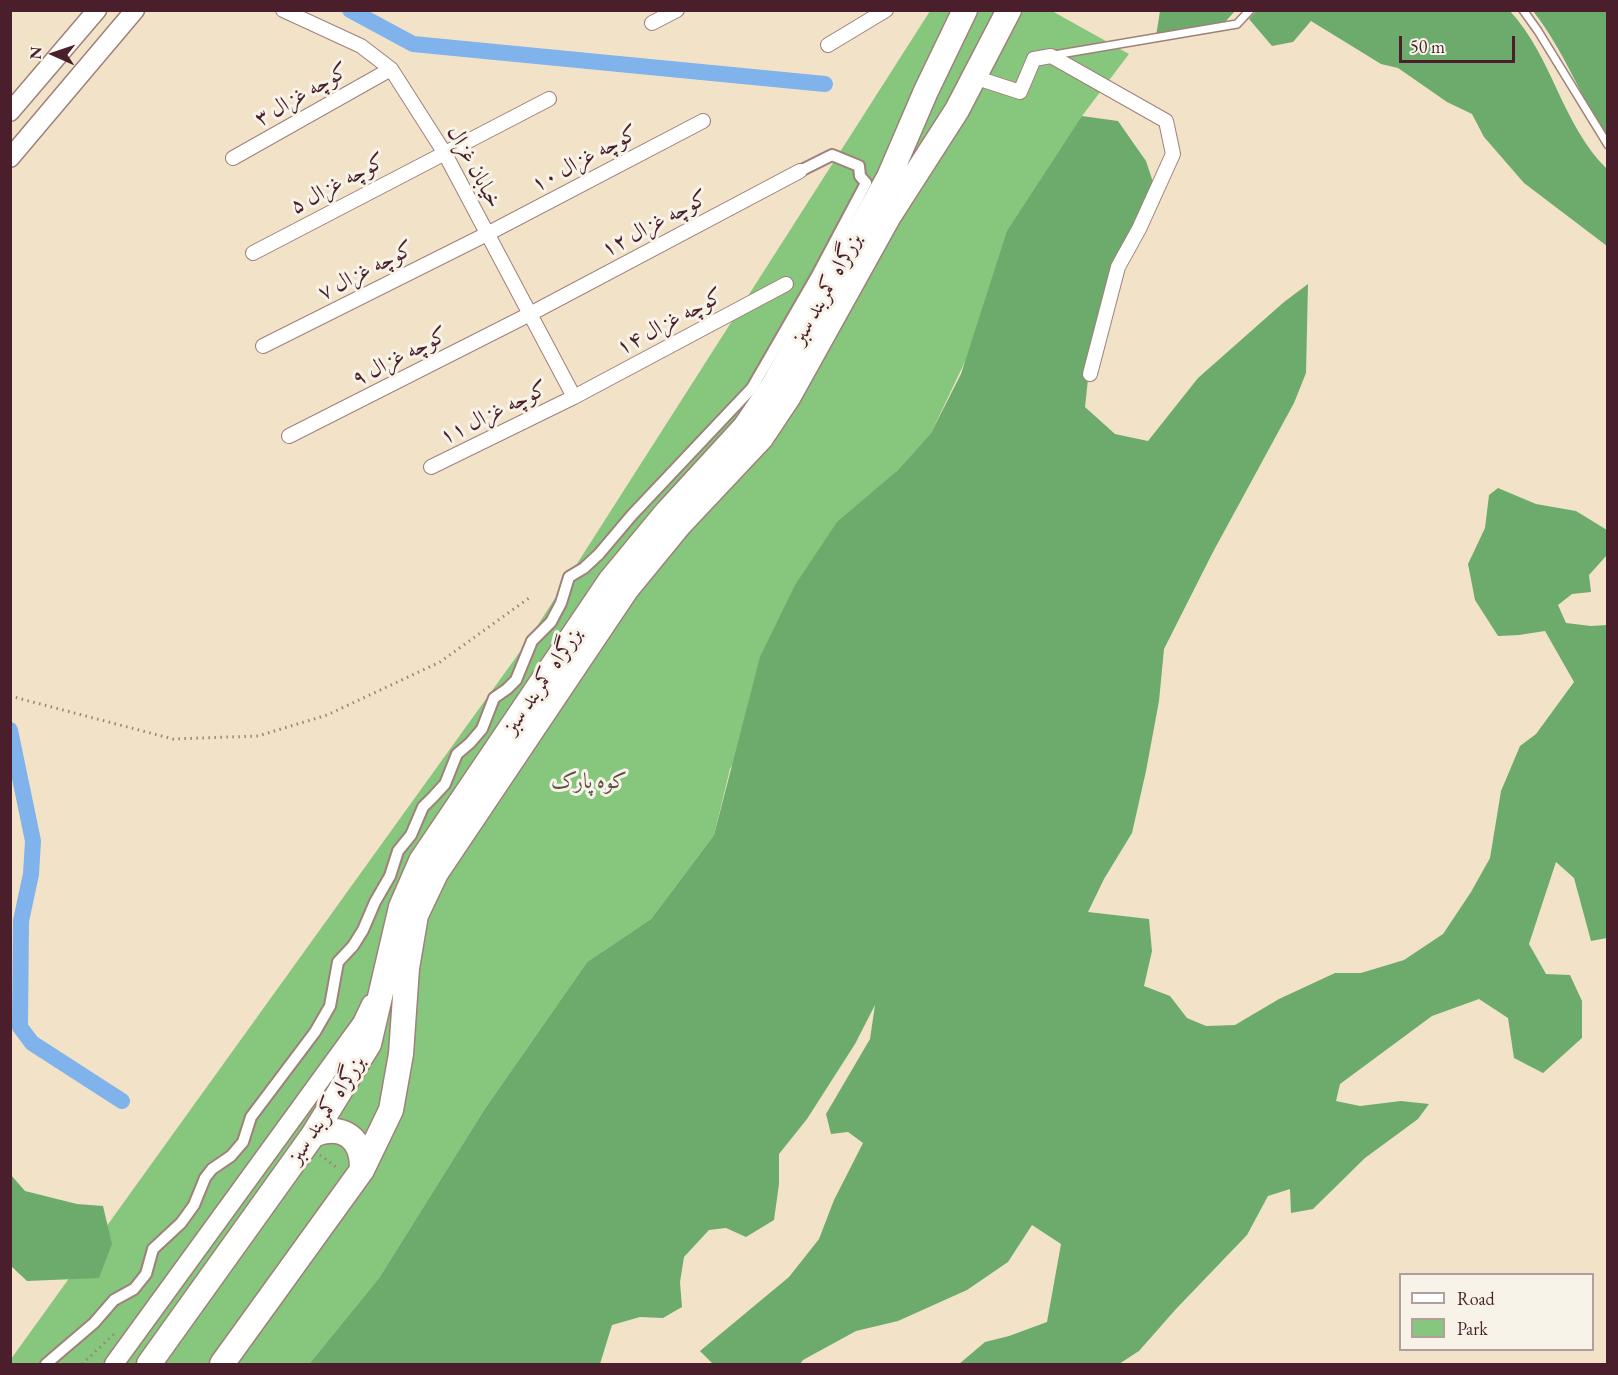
<!DOCTYPE html>
<html>
<head>
<meta charset="utf-8">
<style>
  body { margin:0 }
  #map { position:relative; width:1618px; height:1375px; overflow:hidden; background:#f2e3c8; font-family:"EB Garamond",serif }
  canvas { display:block }
  .frame { position:absolute; inset:0; border:12px solid #4a1f2b; pointer-events:none }
  .legend { position:absolute; left:1399px; top:1273px; width:195px; height:78px; box-sizing:border-box; background:#f7f3e8; border:2px solid #b29e9c; margin:0; padding:8px 10px; list-style:none; font-size:18px; color:#4a1f2b }
  .legend li { display:flex; align-items:center; gap:12px; height:30px }
  .legend b { width:30px; border:2px solid #b29e9c }
  .north { position:absolute; left:24px; top:24px; width:60px; height:60px; -webkit-text-stroke:4px #f7f3e8; paint-order:stroke; rotate:273deg; font-size:16px; font-weight:700; line-height:24px; text-align:center; color:#4a1f2b }
  .north::after { content:''; display:block; margin:auto; width:21px; height:27px; background:#4a1f2b; clip-path:polygon(50% 0,100% 100%,50% 72%,0 100%) }
  .scale { position:absolute; left:1399px; top:36px; width:116px; height:27px; box-sizing:border-box; border:3px solid #4a1f2b; border-top:0; padding-left:8px; font-size:18px; line-height:21px; white-space:nowrap; color:#4a1f2b; -webkit-text-stroke:4px #f7f3e8; paint-order:stroke }
</style>
</head>
<body>
<div id="map">
<canvas width="1618" height="1375"></canvas>
<div class="frame"></div>
<ul class="legend">
<li><b style="height:8px;background:#fff"></b>Road</li>
<li><b style="height:16px;background:#87c67d"></b>Park</li>
</ul>
<div class="north">N</div>
<div class="scale">50 m</div>
</div>
<script>
const c = document.querySelector('canvas').getContext('2d');
c.lineJoin = 'round';
function fillPath(path, color) { c.fillStyle = color; c.fill(path, 'evenodd'); }
function stroke(path, color, width, dash) { c.strokeStyle = color; c.lineWidth = width; c.lineCap = dash ? 'butt' : 'round'; c.setLineDash(dash || []); c.stroke(path); }
function write(font, color, halo, rows, align = 'center') {
  c.font = font + ' "EB Garamond",Amiri,serif'; c.lineWidth = 6; c.setLineDash([]); c.textBaseline = 'middle'; c.strokeStyle = halo; c.fillStyle = color; for (const [text, x, y, turn = 0] of rows) {
    c.save(); c.translate(x, y); c.rotate((+turn || 0) * Math.PI / 180); c.textAlign = isNaN(turn) ? turn : align; if (halo) c.strokeText(text, 0, 0); c.fillText(text, 0, 0); c.restore();
  }
}
const green = new Path2D(`
  M930,11h122l77,43 -47,62 -151,317 -34,38 -167,298 -16,66 -63,84 -64,43 -103,148 -105,168 -70,86h-298v-5l516,-717z`);
const forest = new Path2D(`
  M1160,11h75l-10,11 -40,14h-29z
  M1256,11h254c43,47 52,114 97,158v77l-83,-63 -40,-46 -12,-23 -25,-12 -49,-34 -17,-4 -70,-43 -18,21 -21,4 -23,-27z
  M1533,11h74v130c-26,-44 -42,-89 -74,-130z
  M1082,116l36,5 28,40 11,33 -39,61 -25,78 -8,74 30,27 33,7 50,-63 86,-76 24,-18 -2,89 -12,30 -81,149 -49,97 -5,52 -13,70 -14,62 -28,46 -16,33 61,7 3,32 -8,35 26,10 17,22 19,8 29,-1 44,-26 56,-26h26l43,-13 39,-26 28,-42 19,-34 11,-67 19,-45 16,-12 38,-52 -29,-51 -26,4 -21,1 -23,-36 -7,-36 17,-36 4,-33 9,-7 38,16 40,7 31,19v25l-18,20 2,17 -19,2 -14,11 8,18 25,3 16,-1v313l-16,3 -17,-63 -18,-16 -27,82 17,30 24,1 12,26v37l-39,35 -29,-15 -6,-40 -29,-19 -47,17 -92,68 -4,17 24,5 41,-5 28,3 -11,15 -53,39 -52,51 -22,4 -1,-24 -22,7 -21,39 -71,74 -37,42 -20,13h-160l26,-22 24,-6 38,-14 14,-78 -29,-19 -24,37 -41,28 -69,31 -42,10 -53,29 -3,4h-87l-13,-13 89,-74 30,-38 15,-39 29,-57 -15,-11 -17,2 -5,-20 44,-75 5,-34 -20,39 -48,75 -28,35v30l-5,36 -28,17 -20,-9 -17,2 -25,27 -4,25 2,25 -19,11 -23,-1 -28,8 -12,39h-291l70,-86 105,-168 103,-148 64,-43 63,-84 46,-178 35,-72 42,-63 60,-51 34,-38 30,-59 46,-143z
  M11,1175l14,16 52,13 26,2 9,38 -13,34 -72,3 -16,-15z`);
const canal = new Path2D(`
  M350,10l63,34 412,40
  M10,730l23,111 -2,33 -10,47 -1,106 12,16 90,58`);
const path = new Path2D(`
  M10,696l163,43 85,-3 69,-21 113,-53 89,-64
  M320,1155l19,14
  M82,1364l32,-30`);
const service = new Path2D(`
  M1523,10l15,21 70,114
  M1054,55l183,-31 13,-14`);
const pedestrian = new Path2D(`
  M46,1364l48,-41 20,-23 20,-11 12,-15 7,-25 28,-26 13,-18 11,-27 7,-9 19,-13 12,-14 8,-25 64,-85 15,-26 8,-44 15,-16 10,-16 12,-28 15,-26 8,-25 13,-16 12,-28 10,-10 12,-13 12,-30 13,-11 12,-14 12,-31 13,-9 9,-9 16,-39 19,-19 10,-19 8,-26 15,-9 15,-14 33,-39 120,-127 64,-111 50,-94 -6,-7 -1,-10 -27,-11 -32,16`);
const minor = new Path2D(`
  M283,10l78,36 30,23 53,83 130,245
  M652,23l25,-13
  M828,45l58,-35
  M974,77l46,15 14,-33 17,-3 115,65 7,33 -34,75 -21,38 -28,107
  M233,158l158,-89
  M253,253l296,-154
  M263,346l224,-112 216,-113
  M289,436l241,-122 270,-143
  M431,467l143,-70 212,-113`);
const tertiary = new Path2D(`
  M10,112l87,-102
  M10,158l125,-148
  M114,1364l248,-341 9,-19`);
const trunk = new Path2D(`
  M313,1135c30,-12 50,3 49,35
  M149,1364l164,-229 56,-91 32,-137 20,-46 189,-280 57,-69 78,-85 28,-41 116,-209 37,-86 39,-81
  M222,1364l140,-194 29,-60 10,-56 6,-86 9,-53 20,-42 190,-283 54,-66 81,-86 28,-42 100,-180 68,-106 52,-100`);
const streetNames = [
  ["کوچه غزال ۳",302,95,-30],
  ["کوچه غزال ۱۰",585,159,-28],
  ["خیابان غزال",474,167,61],
  ["کوچه غزال ۵",338,184,-28],
  ["کوچه غزال ۱۲",655,224,-28],
  ["کوچه غزال ۷",366,271,-27],
  ["بزرگراه کمربند سبز",827,289,-61],
  ["کوچه غزال ۱۴",670,322,-28],
  ["کوچه غزال ۹",400,357,-27],
  ["کوچه غزال ۱۱",494,413,-26],
  ["بزرگراه کمربند سبز",543,681,-56],
  ["بزرگراه کمربند سبز",327,1110,-57]
];
const parkNames = [
  ["کوه پارک",589,782]
];
fillPath(green, '#87c67d');
fillPath(forest, '#6dab6c');
stroke(canal, '#80b2ec', 16);
stroke(service, '#9e817a', 10);
stroke(pedestrian, '#9e817a', 14);
stroke(minor, '#9e817a', 16);
stroke(tertiary, '#9e817a', 21);
stroke(trunk, '#9e817a', 27);
stroke(path, '#9e817a', 3, [1.5, 4.5]);
stroke(service, '#fff', 7);
stroke(pedestrian, '#fff', 10);
stroke(minor, '#fff', 14);
stroke(tertiary, '#fff', 18);
stroke(trunk, '#fff', 24);
write('22px', '#4a1f2b', '#f7f3e8', streetNames);
write('22px', '#5c5144', '#f7f3e8', parkNames);
</script>
</body>
</html>
